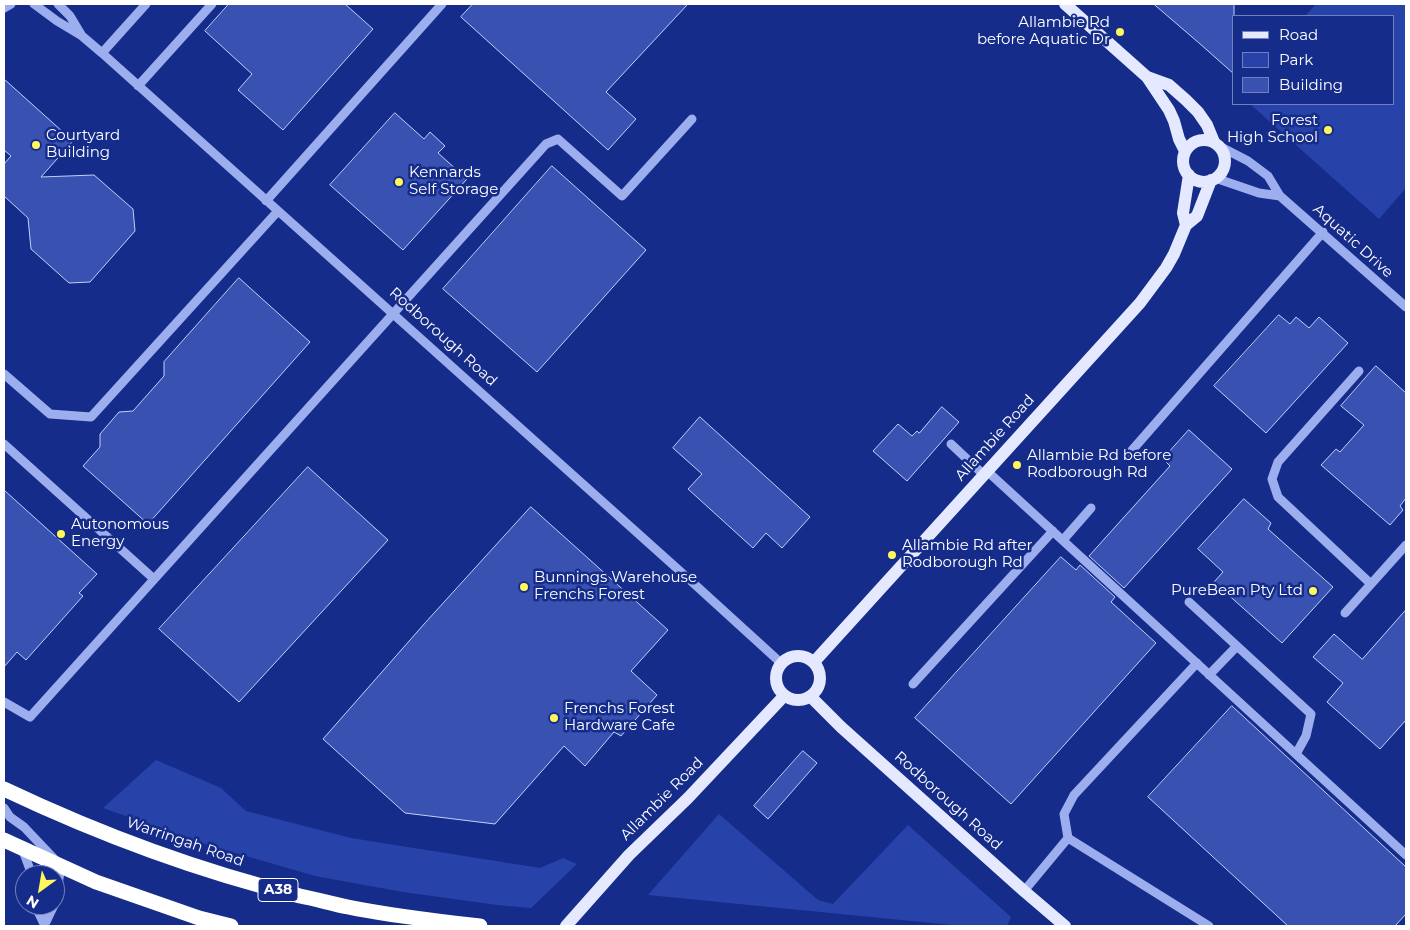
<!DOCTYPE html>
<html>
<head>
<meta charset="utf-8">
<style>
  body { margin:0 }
  #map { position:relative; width:1410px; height:930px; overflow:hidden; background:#152c8a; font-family:Montserrat,sans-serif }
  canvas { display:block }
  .frame { position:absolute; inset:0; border:5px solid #fff; pointer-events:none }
  .legend { position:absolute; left:1232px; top:15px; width:162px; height:90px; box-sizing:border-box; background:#152c8a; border:1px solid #7380b9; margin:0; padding:6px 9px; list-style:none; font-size:15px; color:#fff }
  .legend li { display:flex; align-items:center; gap:10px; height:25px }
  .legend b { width:25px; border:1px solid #7380b9 }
  .north { position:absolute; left:15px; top:865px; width:50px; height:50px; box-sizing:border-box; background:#152c8a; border:1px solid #7380b9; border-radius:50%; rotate:212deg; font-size:14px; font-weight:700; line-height:20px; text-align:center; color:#fff }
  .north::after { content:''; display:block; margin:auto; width:18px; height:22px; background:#fff75b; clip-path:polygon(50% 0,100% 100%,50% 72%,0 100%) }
</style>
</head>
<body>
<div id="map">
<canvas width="1410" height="930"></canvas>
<div class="frame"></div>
<ul class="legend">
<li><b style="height:6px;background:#e5e9ff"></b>Road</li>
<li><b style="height:14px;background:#2742a9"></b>Park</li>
<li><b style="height:14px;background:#3952b2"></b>Building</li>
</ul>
<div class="north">N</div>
</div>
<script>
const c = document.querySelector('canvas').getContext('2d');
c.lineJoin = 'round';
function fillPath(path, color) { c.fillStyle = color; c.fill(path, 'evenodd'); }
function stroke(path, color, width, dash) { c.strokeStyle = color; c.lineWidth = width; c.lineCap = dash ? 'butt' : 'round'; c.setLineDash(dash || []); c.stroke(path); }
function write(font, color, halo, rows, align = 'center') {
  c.font = font + ' Montserrat,sans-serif'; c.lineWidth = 5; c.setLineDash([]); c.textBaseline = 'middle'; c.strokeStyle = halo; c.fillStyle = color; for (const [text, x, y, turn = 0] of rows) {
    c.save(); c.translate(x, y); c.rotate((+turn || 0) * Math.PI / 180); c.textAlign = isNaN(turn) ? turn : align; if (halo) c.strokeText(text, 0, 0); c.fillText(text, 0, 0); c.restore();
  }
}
const green = new Path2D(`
  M1316,4h90v184l-27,31 -129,-115h144v-88h-89z
  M156,760l65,28 25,23 105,27 189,30 23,-10 14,6 -46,44 -34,-3 -94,-13 -88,-16 -114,-33 -98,-35z
  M719,814l99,86 15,4 75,-79 103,92 -4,9h-45l-314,-31z`);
const building = new Path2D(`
  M229,4h116l28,25 -90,101 -45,-40 14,-16 -47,-43z
  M473,4h215l-82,88 30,27 -28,31 -147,-133z
  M1154,4h80v70l-35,-31z
  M4,79l69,62 -32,36 53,-2 39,34 2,22 -45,51 -21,1 -38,-34 -3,-31 -24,-22v-32l7,-8 -7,-6z
  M395,113l29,26 6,-7 15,14 -7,7 29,26 -64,71 -73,-65z
  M552,166l94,84 -109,122 -94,-83z
  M239,278l71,64 -162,182 -65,-58 17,-19v-13l19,-22 14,-1 31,-35v-14z
  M1279,315l11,9 6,-7 13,11 10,-11 29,26 -82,90 -52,-47z
  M1376,366l30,27v105l-6,8 3,4 -13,15 -69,-60 15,-16 4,3 24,-27 -23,-19z
  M942,407l17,15 -52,59 -34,-30 25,-27 14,12 5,-5 2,2z
  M700,417l110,100 -28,31 -16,-15 -13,15 -65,-59 14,-15 -29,-26z
  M1189,430l43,39 -108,119 -35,-32 81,-90 -7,-7z
  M308,467l80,73 -149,162 -80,-73z
  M4,490l93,84 -18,19 4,3 -57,64 -9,-8 -13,15z
  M1244,499l27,24 -3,6 65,58 -51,56 -68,-61 9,-10 -25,-23z
  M531,507l137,123 -37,41 26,24 -36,41 -7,-4 -29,34 -21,-20 -69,78 -90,-11 -82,-74 102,-116z
  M1061,557l15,13 4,-5 35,32 -4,5 45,41 -145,161 -96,-86z
  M1406,610v110l-26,29 -53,-47 16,-19 -30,-26 21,-23 28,25z
  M1232,706l174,161v47l-11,12h-107l-140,-129z
  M803,751l14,12 -49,56 -14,-13z`);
const minor = new Path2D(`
  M34,4l23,17 25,15 20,17 589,528 90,82
  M58,4l12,12 12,20
  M4,8l7,-4
  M102,53l44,-49
  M138,86l74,-82
  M1219,146l29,15 20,15 12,20 126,111
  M1215,178l44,15 21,3
  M266,201l176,-197
  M1359,371l-81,91 -6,17 6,18 93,87
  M4,374l46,40 41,3 187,-206
  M4,444l150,135
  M951,444l33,31
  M1127,456l196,-224
  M987,471l419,384
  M1063,540l28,-32
  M1189,602l122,112 -5,22 -10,18
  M1345,613l61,-68
  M1209,675l28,-29
  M913,684l140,-153
  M4,702l26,15 516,-573 12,-5 64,57 70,-77
  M4,808l6,9 14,10 37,39 -6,36
  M1068,838l-4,-24 10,-19 123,-132
  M22,848l10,27
  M1024,891l44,-53 141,88
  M35,905l10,21
  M44,926l10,-21`);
const major = new Path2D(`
  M1065,4l82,73 22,33 5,11 5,18 6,12
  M1147,77l22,8 17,15 12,12 9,13 7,17
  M1183 161a21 21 0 1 1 42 0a21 21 0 1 1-42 0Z
  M1186,225l-3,-12 6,-38
  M776 678a22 22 0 1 1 44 0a22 22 0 1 1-44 0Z
  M814,662l326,-359 26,-35 8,-14 12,-29 11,-9 14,-36
  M811,697l30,30 183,164 41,35
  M566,926l63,-71 59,-57 96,-102`);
const highway = new Path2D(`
  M4,789c95,45 194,82 296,107 16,3 32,8 48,11 44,9 88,14 132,19
  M4,840l92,42 103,36 32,8`);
const markers = [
  [1120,32,5,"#fff75b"],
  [1328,130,5,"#fff75b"],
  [36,145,5,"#fff75b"],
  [399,182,5,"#fff75b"],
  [1017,465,5,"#fff75b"],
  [61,534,5,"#fff75b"],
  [892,555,5,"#fff75b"],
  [524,587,5,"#fff75b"],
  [1313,591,5,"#fff75b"],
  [554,718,5,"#fff75b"]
];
const shields = [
  [278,890,40]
];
const shieldNames = [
  ["A38",278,890]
];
const poiNames = [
  ["Allambie Rd",1110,23,"right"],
  ["before Aquatic Dr",1110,40,"right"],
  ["Forest",1318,121,"right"],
  ["High School",1318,138,"right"],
  ["Courtyard",46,136],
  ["Building",46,153],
  ["Kennards",409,173],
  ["Self Storage",409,190],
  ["Allambie Rd before",1027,456],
  ["Rodborough Rd",1027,473],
  ["Autonomous",71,525],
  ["Energy",71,542],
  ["Allambie Rd after",902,546],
  ["Rodborough Rd",902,563],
  ["Bunnings Warehouse",534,578],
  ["Frenchs Forest",534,595],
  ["PureBean Pty Ltd",1303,591,"right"],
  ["Frenchs Forest",564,709],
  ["Hardware Cafe",564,726]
];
const streetNames = [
  ["Aquatic Drive",1353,241,42],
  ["Rodborough Road",443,337,42],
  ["Allambie Road",995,438,-48],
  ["Allambie Road",662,799,-45],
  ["Rodborough Road",948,801,42],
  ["Warringah Road",185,842,19]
];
fillPath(green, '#2742a9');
fillPath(building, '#3952b2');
stroke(building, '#c3cffb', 1);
stroke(minor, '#9daeef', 9);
stroke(major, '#e5e9ff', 12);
stroke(highway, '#fff', 15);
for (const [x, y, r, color] of markers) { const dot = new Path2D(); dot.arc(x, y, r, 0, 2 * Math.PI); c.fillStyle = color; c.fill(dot); stroke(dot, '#152c8a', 2); }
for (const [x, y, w] of shields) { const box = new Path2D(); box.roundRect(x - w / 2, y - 11.5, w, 23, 4); c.fillStyle = '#152c8a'; c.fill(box); stroke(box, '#fff', 1); }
write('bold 14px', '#fff', null, shieldNames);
write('15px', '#fff', '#152c8a', poiNames, 'left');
write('15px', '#fff', '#152c8a', streetNames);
</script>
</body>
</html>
